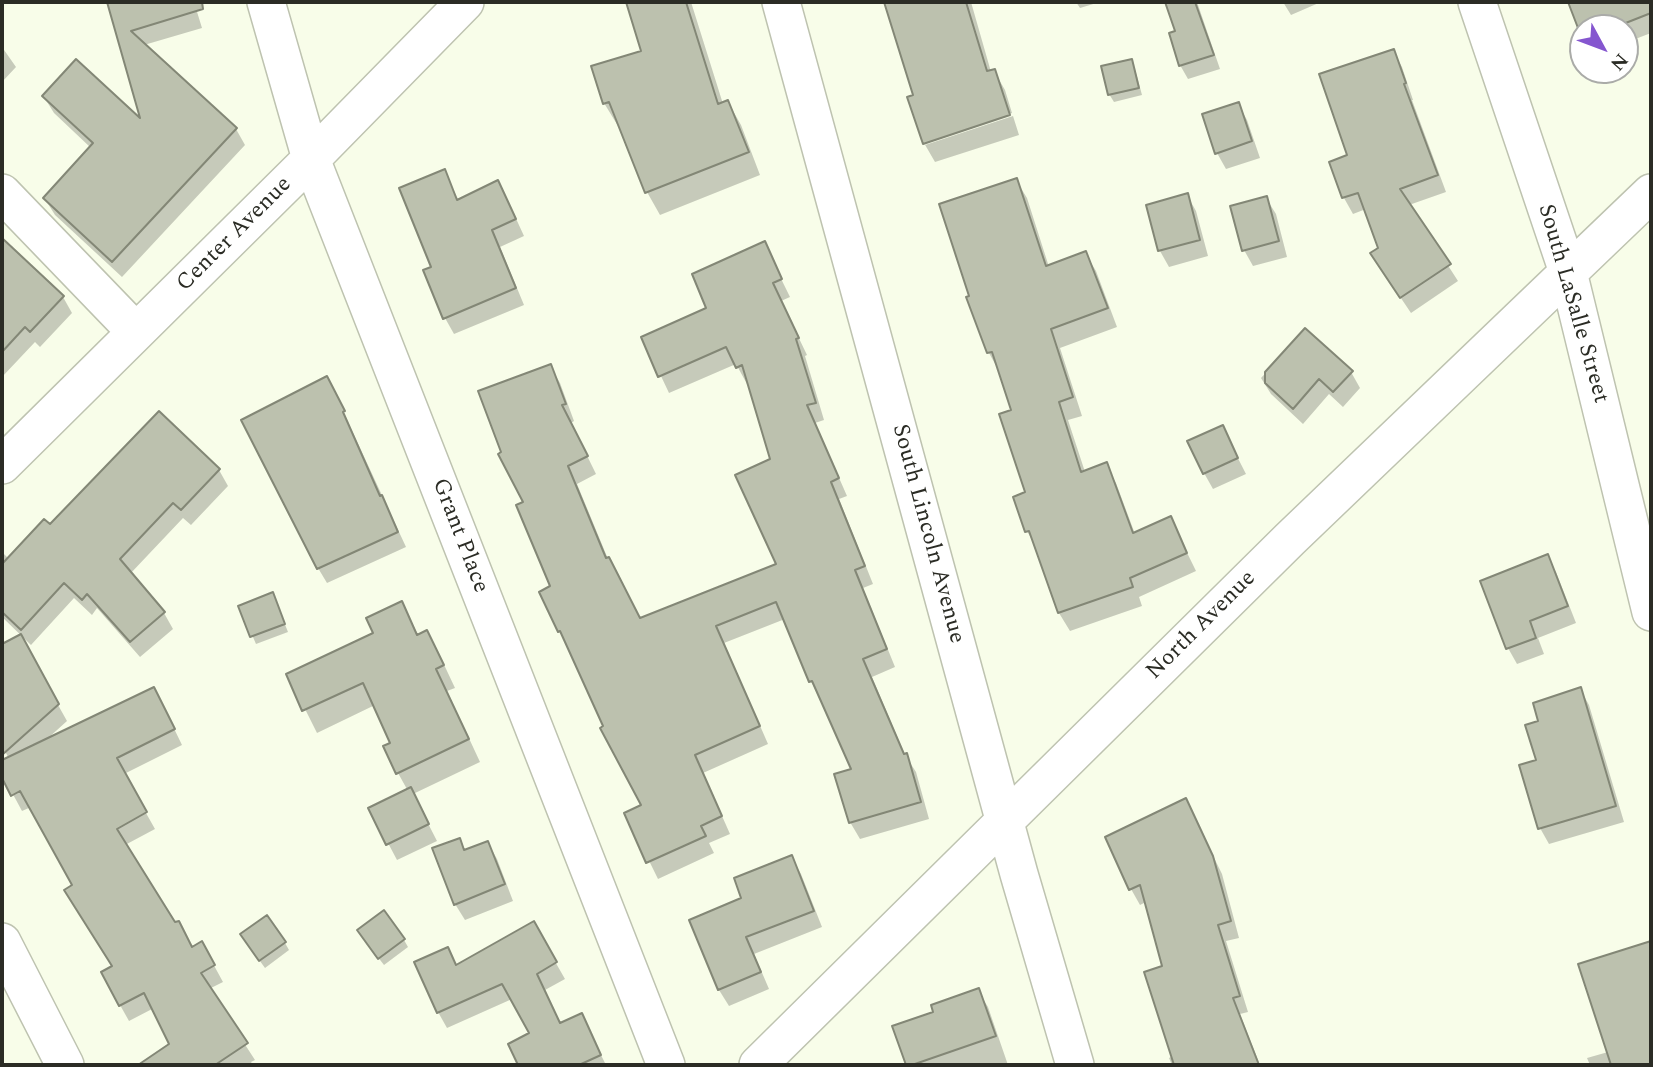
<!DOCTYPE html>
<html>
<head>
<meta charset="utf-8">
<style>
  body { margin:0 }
  #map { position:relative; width:1653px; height:1067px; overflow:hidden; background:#f8fde9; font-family:Spectral,serif }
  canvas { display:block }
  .frame { position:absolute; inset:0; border:4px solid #2b2c25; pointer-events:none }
  .north { position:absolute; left:1569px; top:14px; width:70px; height:70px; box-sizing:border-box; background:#fff; border:2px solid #aaaba8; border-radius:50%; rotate:131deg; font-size:19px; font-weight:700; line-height:28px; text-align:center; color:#2b2c25 }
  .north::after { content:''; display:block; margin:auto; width:24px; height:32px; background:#8556cf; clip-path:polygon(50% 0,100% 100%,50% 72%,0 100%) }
</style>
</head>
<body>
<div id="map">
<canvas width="1653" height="1067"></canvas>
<div class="frame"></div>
<div class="north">N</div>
</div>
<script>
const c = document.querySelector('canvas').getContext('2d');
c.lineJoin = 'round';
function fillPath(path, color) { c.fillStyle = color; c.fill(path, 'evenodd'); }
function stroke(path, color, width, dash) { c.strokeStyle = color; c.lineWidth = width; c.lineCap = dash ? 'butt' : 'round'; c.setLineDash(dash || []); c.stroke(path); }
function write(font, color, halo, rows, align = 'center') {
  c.font = font + ' Spectral,serif'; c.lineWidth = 5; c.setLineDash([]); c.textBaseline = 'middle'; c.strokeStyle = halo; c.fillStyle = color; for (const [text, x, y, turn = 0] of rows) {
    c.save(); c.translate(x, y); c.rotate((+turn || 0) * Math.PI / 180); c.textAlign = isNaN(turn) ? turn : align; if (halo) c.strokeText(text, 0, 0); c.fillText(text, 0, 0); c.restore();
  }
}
const shadow = new Path2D(`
  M109,2h85l8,26 -58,17 92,84 9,16 -123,132 -67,-62 -10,-16 46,-51 -37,-35 -10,-16 99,27z
  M628,2h63l32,102 5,-2 13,23 19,50 -100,40 -13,-23 -27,-67 -2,1 -14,-23 39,-51z
  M885,2h86l20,70 3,-1 11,19 7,23 -87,28v4l88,-29 6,19 -84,27 -11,-19 -9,-46z
  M1076,2h24l-20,6z
  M1166,2h31l23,67 -32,10 -8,-14 -3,-32z
  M1283,2h38l-30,13z
  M1570,2h81v31l-26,10v-15h-42v6z
  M2,47l14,20 -14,15z
  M1393,51l9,16 11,33h-1l34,92 -37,13 49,76 -47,32 -29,-43 -2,-21 -14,-40 -13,5 -9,-16 -13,-35 18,-7z
  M1131,61l4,8 7,26 -28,7 -5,-8z
  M1238,104l9,16 13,38 -34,11 -9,-16z
  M444,171l15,30 48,-2 17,37 -24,11 24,58 -70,29 -9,-16 -12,-50z
  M1016,180l11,18 22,69 36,-14 11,18 21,56 -57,21 22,68 -14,4 17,52 21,-7 10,18 19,51 35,-16 26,53 -57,26 3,9 -72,25 -11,-18 -22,-64 -10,-18v-38l-14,-82 -14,-40 -10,-18 -21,-55z
  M1187,195l9,16 12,45 -39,11 -9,-16 -12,-45z
  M1266,198l10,16 11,43 -34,9 -9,-16z
  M2,241l61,56 9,16 -32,34 -5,-5 -33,35z
  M764,244l26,53 -9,4 26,54 -2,1 19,64 -9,3 32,73 -8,3 34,85 -10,4 32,79 -23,10 33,78 11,17 13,47 -69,20 -10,-17 3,-52 -42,-89 -26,-62 -61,24 44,101 -65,29 27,61 -21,9 5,10 -56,26 -32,-65 18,-8 -103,-213 11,-6 -27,-84 25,-137 10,17 14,38 -3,2 25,51 -19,10 31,75 32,61 138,-55 -6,-105 -23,-77 -2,1 -11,-20 -67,29 -26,-55 65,-29z
  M1305,330l46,42 9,16 -17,19 -14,-13 -26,30 -32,-30 -10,-16z
  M335,394l71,153 -79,36 -9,-15z
  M1222,427l24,47 -33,15 -9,-16z
  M219,470l9,16 -37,39 -8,-7 -53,56 34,39 9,16 -33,28 -43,-49 -5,7 -18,-17 -43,47 -29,-28v-65l7,7 41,-32z
  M1547,556l9,16 20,51 -38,15 6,16 -27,10 -9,-16z
  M276,602l12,30 -32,12 -16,-37z
  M401,603l18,33 8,-4 12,22 16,34 -8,3 33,71 -67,32 24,47 -40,19 -27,-51 38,-18 -10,-18 -6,-30 -17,-38 -58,28 -29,-58 88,-41z
  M20,637l47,84 -21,19 119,-30 17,35 -58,29 31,55 -30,16 67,104 19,11 12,22 -14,7 46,71 -4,2 2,3h-112l30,-20 -17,-37 -25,13 -9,-16 -6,-38 -40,-82 -43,-78 -9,4 -20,-37v-12l7,-3 -7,-14v-99z
  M1580,689l9,16 35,117 -75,22 -9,-16 -2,-67 3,-39z
  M1194,817l28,57 17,64 -13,3 22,71 -8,2 20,51h-88l-3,-7 4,-2 -9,-89 -18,-65 -6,3 -9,-16z
  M459,840l6,11 23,-8 9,16 16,42 -48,19 -10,-16z
  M792,858l9,16 21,53 -68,27 15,35 -40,17 -10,-16 -28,-69 52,-22z
  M533,923l32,56 -20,11 16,35 20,-10 25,50h-86l-10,-21 22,-10 -20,-35 -65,29 -9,-16 9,-63 10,17z
  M363,938l41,2 4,7 -24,18z
  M246,942l39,1 4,7 -24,18z
  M1651,943v122h-61l-3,-7 21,-6 -27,-87z
  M978,991l10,16 20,58h-100l-13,-38 40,-14z`);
const building = new Path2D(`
  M107,2h95l1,7 -72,22 106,97 -125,134 -69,-64 50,-55 -51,-47 34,-37 64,59z
  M626,2h60l32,102 10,-4 21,52 -104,41 -36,-91 -6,2 -12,-38 50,-15z
  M884,2h82l21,69 8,-2 15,46 -87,29 -16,-47 6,-2z
  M1165,2h30l19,53 -35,11 -10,-33 6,-2z
  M1568,2h83v11l-38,15h-35z
  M1394,49l12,34 -2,1 34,91 -38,14 51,75 -51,34 -30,-45 8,-5 -20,-55 -16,5 -13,-36 18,-7 -28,-81z
  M1132,59l7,29 -31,7 -7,-29z
  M1239,102l13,39 -37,13 -13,-40z
  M445,169l12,31 41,-20 18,39 -24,11 24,58 -73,31 -20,-49 8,-3 -32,-79z
  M1017,178l29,88 40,-15 22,57 -57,21 22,68 -14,5 22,70 26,-10 26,71 38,-17 16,37 -57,25 3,9 -75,26 -29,-82 -4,1 -12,-35 12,-5 -26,-78 12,-4 -19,-58 -5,1 -21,-56 3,-1 -30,-92z
  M1188,193l12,47 -42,11 -12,-46z
  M1267,196l12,45 -37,10 -12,-45z
  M2,238l62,58 -34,36 -5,-5 -23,25z
  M765,241l17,38 -9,4 26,55 -3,1 20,64 -9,2 32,73 -8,4 34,84 -10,4 32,79 -24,10 41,95 3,-1 14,49 -72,21 -15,-49 17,-5 -39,-88 -3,1 -33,-80 -60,24 44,100 -65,29 27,61 -21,10 5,10 -60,27 -22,-50 17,-8 -41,-77 3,-2 -43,-95 -2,1 -19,-40 11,-6 -34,-81 7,-3 -25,-48 3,-2 -23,-61 73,-27 15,40 -4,1 26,51 -20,10 38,92 3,-1 31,61 136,-54 -41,-89 35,-16 -28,-94 -6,3 -10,-21 -68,30 -17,-40 65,-29 -14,-34z
  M1305,328l48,43 -20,21 -14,-13 -26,30 -28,-26v-11z
  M327,376l18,35 -2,1 37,84 2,-1 16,37 -81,37 -76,-149z
  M159,411l61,58 -39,41 -8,-7 -53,56 45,53 -35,30 -43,-48 -5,6 -18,-17 -43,47 -19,-18v-48l42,-45 6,5z
  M1223,425l15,33 -35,16 -16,-33z
  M1548,554l20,52 -38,15 6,17 -30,11 -26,-68z
  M273,592l12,32 -35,13 -12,-31z
  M402,601l15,34 10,-5 17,35 -8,4 33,70 -73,35 -13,-28 7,-3 -27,-60 -61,28 -16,-37 87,-41 -7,-15z
  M21,634l38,70 -57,51v-111z
  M154,687l21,42 -58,29 30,54 -30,17 58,93 4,-1 13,26 10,-6 13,24 -14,8 47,70 -33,22h-77l31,-21 -25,-51 -25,13 -18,-34 11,-6 -48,-76 8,-5 -52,-94 -9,5 -9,-18v-18z
  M1581,687l35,119 -78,23 -19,-64 17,-5 -11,-35 13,-4 -5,-18z
  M411,787l18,37 -43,21 -18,-37z
  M1186,798l27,58 18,65 -13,4 22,71 -7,2 26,67h-85l-30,-93 18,-6 -22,-81 -11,5 -24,-53z
  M460,838l4,12 24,-9 17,43 -51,21 -22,-57z
  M792,855l22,56 -68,26 15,35 -43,18 -29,-70 52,-22 -7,-20z
  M384,910l21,29 -27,20 -21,-29z
  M267,915l19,27 -27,19 -19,-27z
  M534,921l23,41 -20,12 23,49 22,-10 19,42 -22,10h-61l-10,-21 21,-11 -27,-49 -65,29 -23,-51 34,-15 8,18z
  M1651,941v124h-40l-33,-101z
  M979,988l17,48 -84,29h-6l-14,-39 41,-14 -2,-7z`);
const minor = new Path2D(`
  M266,2l45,157 355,906
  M781,2l238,872 56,191
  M1477,2l91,270 83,340
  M2,193l134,139
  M2,465l309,-306 154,-157
  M2,942l63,123
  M758,1065l532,-526 361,-346`);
const streetNames = [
  ["Center Avenue",235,235,-45],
  ["South LaSalle Street",1572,304,74],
  ["South Lincoln Avenue",927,534,75],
  ["Grant Place",459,536,69],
  ["North Avenue",1202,626,-45]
];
fillPath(shadow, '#0003');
fillPath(building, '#bcc1ae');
stroke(building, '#838776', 2);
stroke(minor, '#bec3b0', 40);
stroke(minor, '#fff', 37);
write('23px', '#2b2c25', '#fff', streetNames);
</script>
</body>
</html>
